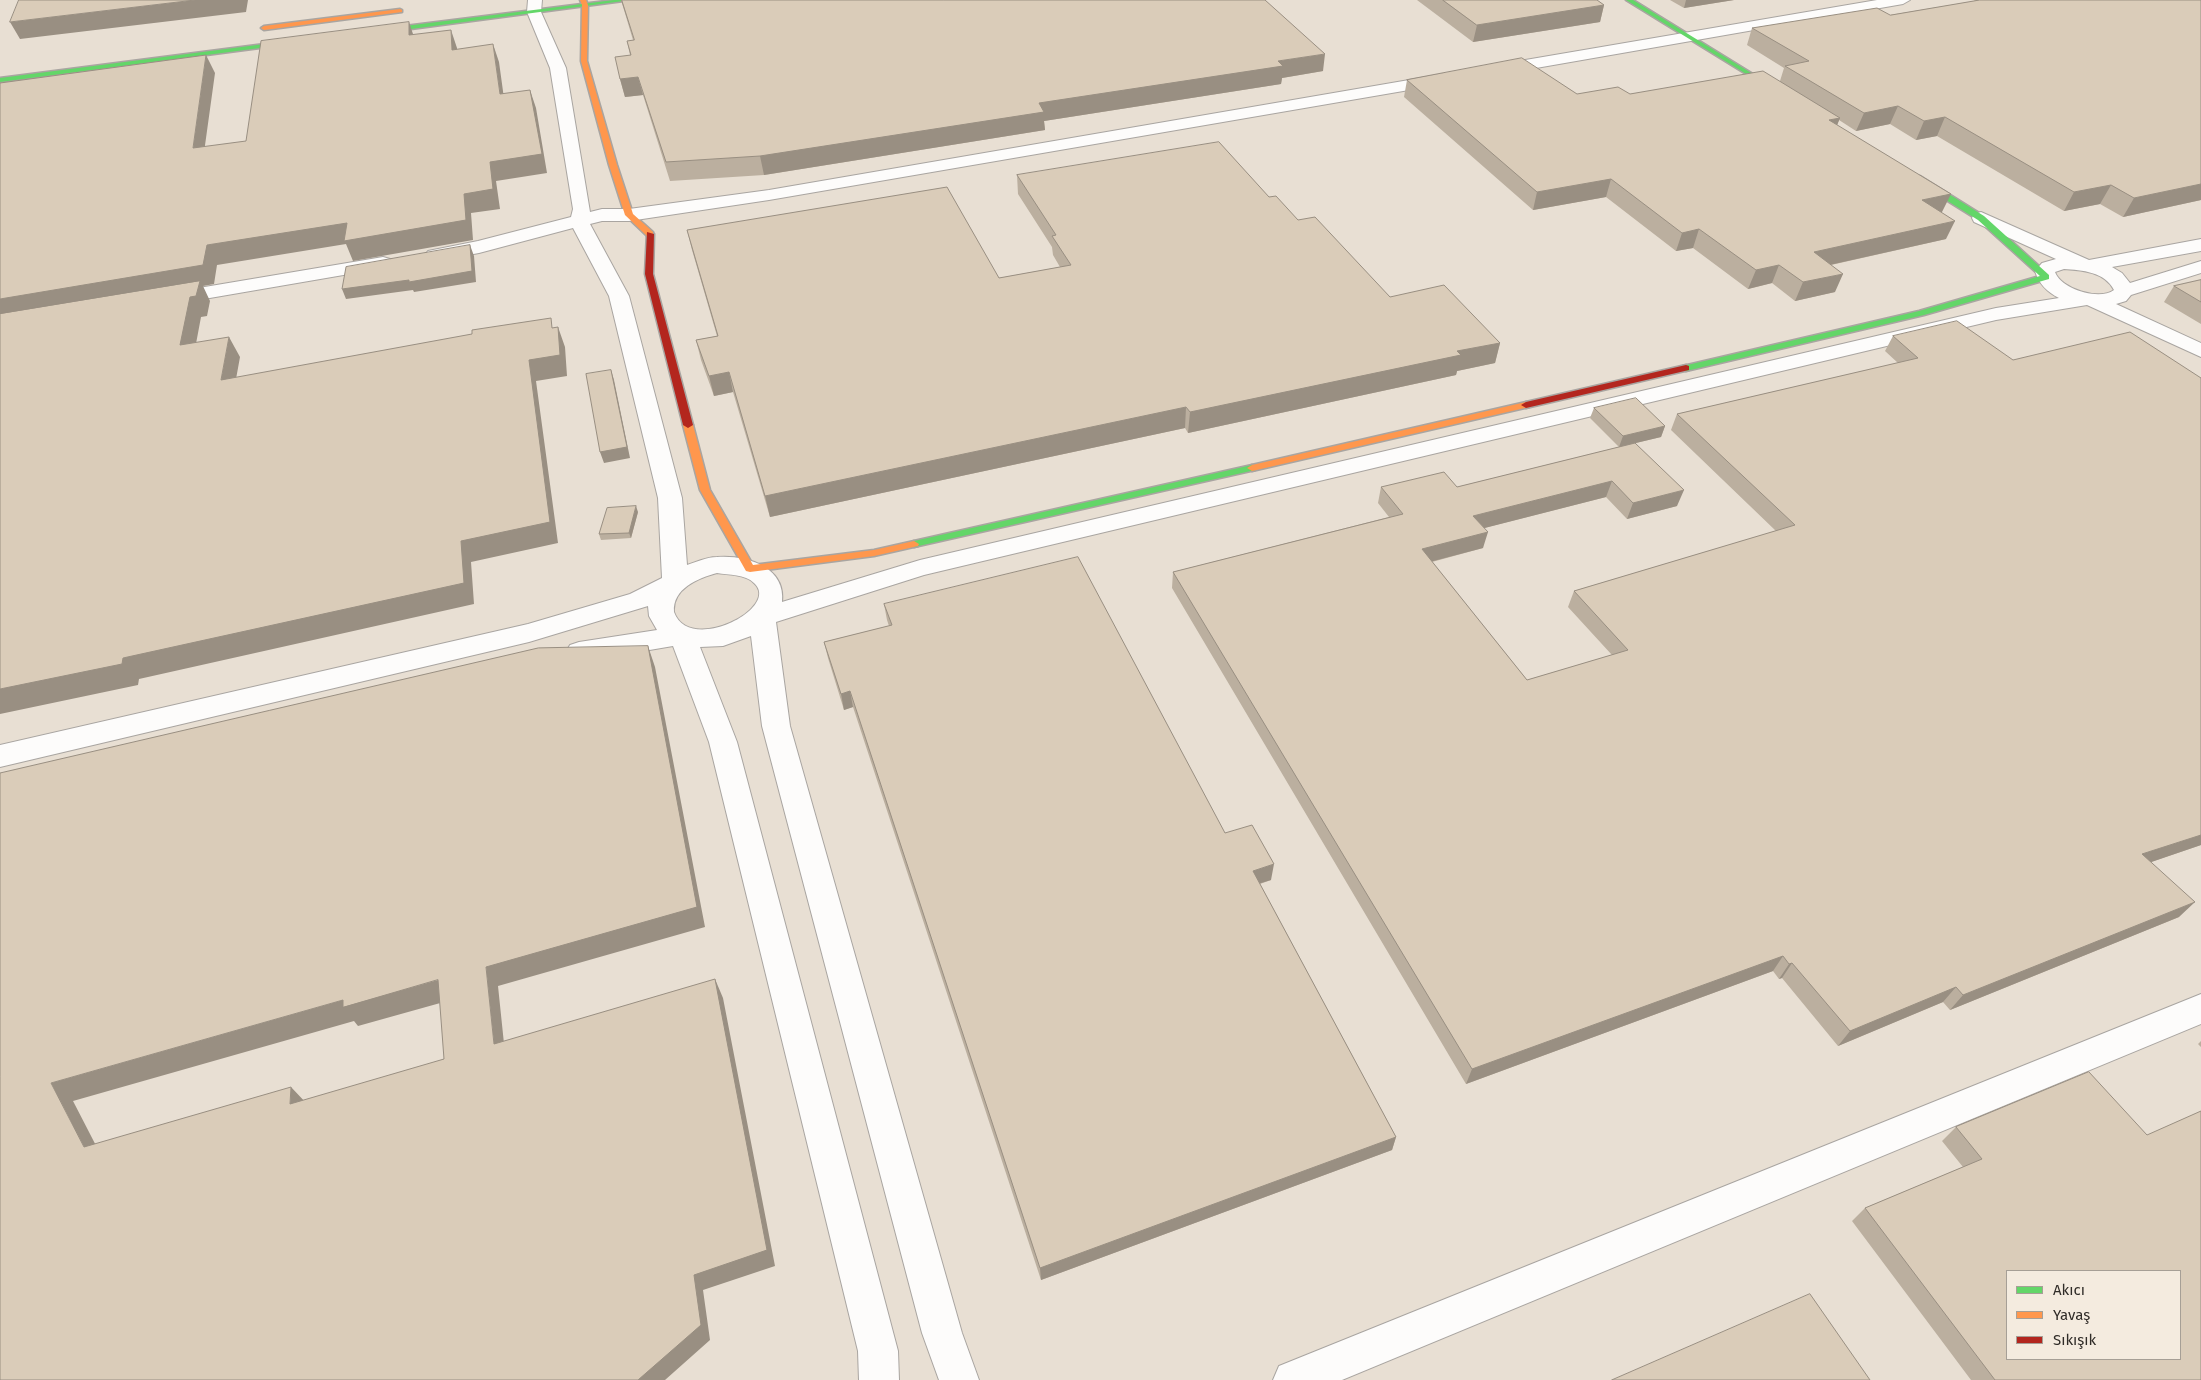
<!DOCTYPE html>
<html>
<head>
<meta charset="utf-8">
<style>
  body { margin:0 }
  #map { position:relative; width:2201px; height:1380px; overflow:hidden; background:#efeae4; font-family:"Fira Sans",sans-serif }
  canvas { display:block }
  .legend { position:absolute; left:2006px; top:1270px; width:175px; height:90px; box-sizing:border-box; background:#f4ebdf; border:1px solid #a69f96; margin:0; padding:6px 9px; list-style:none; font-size:15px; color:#302c28 }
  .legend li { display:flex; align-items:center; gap:10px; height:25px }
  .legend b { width:25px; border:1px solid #a69f96 }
</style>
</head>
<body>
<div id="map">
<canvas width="2201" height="1380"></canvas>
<ul class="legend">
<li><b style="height:6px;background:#63d668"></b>Akıcı</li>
<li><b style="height:6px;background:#ff974d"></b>Yavaş</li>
<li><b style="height:6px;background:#b3261e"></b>Sıkışık</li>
</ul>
</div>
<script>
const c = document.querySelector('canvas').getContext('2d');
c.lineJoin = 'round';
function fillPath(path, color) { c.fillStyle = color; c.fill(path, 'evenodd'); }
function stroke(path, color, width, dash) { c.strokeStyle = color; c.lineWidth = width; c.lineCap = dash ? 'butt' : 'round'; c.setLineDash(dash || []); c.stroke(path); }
const built = new Path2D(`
  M0,0h2201v1380h-2201zM2007,1271h173v88h-173z`);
const street = new Path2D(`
  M528,0h14l-1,12 25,56 24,144 12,-3h27l140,-19 675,-116 8,5 -8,5 -675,116 -140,21h-27l-12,3 39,72 53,202 5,67c9,-3 20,-8 30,-8 30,-2 69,10 65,45l138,-42 1076,-252 63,-10c-12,-6 -20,-14 -24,-27l7,-8 14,-4 -82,-37 -2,-4 2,-4 7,-2 108,48 112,-21v12l-89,16 10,6 8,10 71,-22v12l-70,22 -5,6 -10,3 85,39v14l-114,-52 -91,15 -1072,255 -148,47 14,104 172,607 17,47h-40l-17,-47 -160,-607 -11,-90 -28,10 -23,1 37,95 161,609 1,29h-40l-1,-29 -149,-609 -36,-96 -94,16 -9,-3 -4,-7 4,-7 9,-3 78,-12 -8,-14 -1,-10 -119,36 -529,125v-22l528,-121 102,-30 32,-16 -4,-80 -49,-202 -36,-68 -94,25 -44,8 -7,-2 -3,-4 3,-4 50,-10 93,-24 2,-8 -23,-141 -23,-56zM2064,269c18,1 41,3 50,21 -15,11 -53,-1 -59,-18zM717,573c12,2 28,1 37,10 28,25 -65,72 -80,29 -2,-23 24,-34 43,-39z
  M1877,0h33l-7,4 -407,71 -8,-5 8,-5z
  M383,257l7,2 3,4 -3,4 -221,38 -7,-2 -3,-4 3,-4 7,-2z
  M2201,994v30l-859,356h-69l6,-14z`);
const fast = new Path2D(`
  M614,0h17l-258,34 -3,-2 3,-2z
  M1626,0h7l149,92 -5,1z
  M296,40l2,1v2l-298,39v-4z
  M1914,176h6l64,40 65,59v4l-125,36 -238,56 -3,-1v-4l236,-55 121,-35 -62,-56 -64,-40z
  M1252,465l5,3 -2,2 -341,77 -5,-3 5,-3z`);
const slow = new Path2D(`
  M580,0h6l2,5 -1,56 30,104 16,49 20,18v4h-6l-22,-21 -16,-50 -28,-104 1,-56z
  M400,9l2,1v2l-138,18 -3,-2 3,-2z
  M1526,402l3,1v4l-277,64 -5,-3 5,-3z
  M688,422l5,3 17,65 43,75 121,-15 40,-9 5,3 -1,2 -44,10 -124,16 -4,-1 -46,-81 -17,-65z`);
const jam = new Path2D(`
  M647,232l7,2 -1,40 40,151 -5,3 -5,-3 -38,-151z
  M1686,365l3,1v4l-163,38 -5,-3 5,-3z`);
const wall = new Path2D(`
  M621,0l702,71 -41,7 -1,6 -237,37 1,9 -281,45 -94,6 -27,-86 -18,2 -5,-18 10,-24 -3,-14 6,-1z
  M1417,0h180l7,5 -4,17 -127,20z
  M1670,0h64l-50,8z
  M1974,0h227v200l-78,17 -23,-13 -36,7 -127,-75 -21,4 -26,-16 -34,7 -17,-11 -2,5 105,87h-1l5,27 -115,26 4,27 -40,9 -23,-18 -24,6 -55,-41 -17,3 -70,-54 -73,13 -129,-113 3,-17 170,14h53l150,-13 4,-13 -37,-23 5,-17 138,-13 85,-14z
  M1017,175l252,22 29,23 92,77 110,46 -5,20 -38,8 -1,4 -268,58 -3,-5 -415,89 -37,-125 -19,4 -13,-36 -5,-20 21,-4 -25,-86 -5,-20 312,48 61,-11 -7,-12 -1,-8 -34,-53z
  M2201,280v44l-37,-22 10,-16z
  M1893,336l120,24 188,18v467l-50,17 28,55 -229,93 -7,-8 -105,44 -56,-68 -3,1 -6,-8 -307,113 -294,-496 1,-16 216,-55 -11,-14 3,-16h76l178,-44 42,63 -50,13 -21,-22 -122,31 -1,20 -51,14 95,118 85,-25 -44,-48 6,-16 202,-60 -105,-101 6,-16 221,-51 -13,-12z
  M1594,408l71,18 -4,11 -42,10 -29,-29z
  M638,512l-7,26 -30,2 -2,-6z
  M884,604l341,229 46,47 -11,4 136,253 -4,13 -351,130 -188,-573 -9,3 -16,-52 -4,-16 65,-16 -2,-6z
  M2201,1041v6l-3,-3z
  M1956,1127l245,253h-230l-119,-159 13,-13 98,-41 -21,-26z`);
const shadedWall = new Path2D(`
  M195,0h53l-2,12 -226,27 -10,-17z
  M1686,0h48l-50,8z
  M1604,5l-4,17 -127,20 4,-17z
  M409,22l6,18 -6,-5z
  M451,30l6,18 1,20 -6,-18z
  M493,44l6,18 7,51 -6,-19z
  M1325,54l-2,17 -41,7 -1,6 -237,37 1,9 -281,45 -4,-19 279,-53 239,-42z
  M206,55l9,18 -13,94 -9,-19z
  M638,77l5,18 -18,2 -5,-18z
  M530,90l6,18 11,65 -51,8 4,28 -29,4 2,27 -120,21 -7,-17 -129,21 -3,19 -11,2 7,15 -3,15 -6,1 -9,48 -192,-43v-23l207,-54 257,-51 26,-32z
  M1898,106l-8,18 -34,7 8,-18z
  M1945,117l-8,19 -21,4 8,-19z
  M1840,118l-7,17 -4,-15z
  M1611,179l-5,18 -73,13 4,-18z
  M2201,184v16l-78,17 11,-19z
  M2111,185l-11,19 -36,7 10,-19z
  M1951,194l-9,18 -28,6 8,-18z
  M1955,221l-9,18 -139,31 7,-18z
  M1699,229l-6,19 -17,3 6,-18z
  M470,245l4,11 2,26 -62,10 -1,-2 -67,9 -4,-10z
  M1779,265l-7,18 -24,6 8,-19z
  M1843,274l-8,18 -40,9 8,-19z
  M558,327l7,20 2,29 -31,5 22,162 -87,19 3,42 -335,75 -1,6 -138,29v-25l123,-31 338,-117 68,-181z
  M229,337l11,20 -8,44 -11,-21z
  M1500,343l-5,20 -38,8 -1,4 -268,58 2,-21 267,-61z
  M611,370l3,10 16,78 -26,5 -4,-11z
  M729,372l4,20 -19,4 -5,-20z
  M1186,407l-1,21 -415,89 -5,-21z
  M1665,426l-4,11 -42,10 4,-11z
  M1612,481l-6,16 -137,35 4,-16z
  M1684,490l-7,16 -50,13 6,-16z
  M636,506l2,6 -7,26 -2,-5z
  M1488,532l-5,16 -65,17 4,-16z
  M648,646l7,21 50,260 -207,59 8,77 -12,-19 -8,-77z
  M850,691l3,16 -9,3 -3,-16z
  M2201,835v10l-73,25 14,-16z
  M1274,864l-3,16 -20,6 2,-15z
  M2195,902l-16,15 -229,93 13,-15z
  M1783,956l-10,15 -307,113 6,-15z
  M1792,963l-10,15 -3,1 10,-15z
  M715,979l8,19 52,268 -72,24 7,50 -45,40h-27l56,-105z
  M438,980l13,20 -93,26 -4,-5 -281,80 33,64 -22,-18 -33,-64 292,-83z
  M1956,987l-13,15 -105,44 12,-15z
  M291,1087l17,18 -18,-1z
  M1396,1137l-4,13 -351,130 -1,-12z`);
const building = new Path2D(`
  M19,0h176l-185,22z
  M622,0h643l60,54 -47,7 5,5 -244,37 5,9 -284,44 -94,6 -28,-85 -18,2 -5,-22 16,-2 -4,-14 7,-1z
  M1443,0h154l7,5 -127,20z
  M1980,0h221v184l-67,14 -23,-13 -37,7 -129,-75 -21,4 -26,-15 -34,7 -79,-47 24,-5 -57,-33 125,-20 13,7z
  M409,22v13l42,-5 1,20 41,-6 7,50 30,-4 12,64 -52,8 3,27 -29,5 2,26 -122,21 3,-18 -140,22 -4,20 -203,34v-216l206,-28 -13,93 53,-7 15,-100z
  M1522,58l55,36 41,-7 12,7 133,-23 77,47 -11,2 122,74 -29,6 33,21 -141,31 29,22 -40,8 -24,-17 -23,5 -57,-41 -17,4 -71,-54 -74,13 -130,-112z
  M1219,142l50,55 7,-1 22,24 17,-3 75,80 54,-12 56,58 -43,8 4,4 -271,57 -4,-5 -421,89 -36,-124 -20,4 -13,-36 22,-4 -31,-106 260,-43 52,91 72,-13 -19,-29 4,-1 -39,-60z
  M470,245l2,26 -63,11v-2l-67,9 4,-22z
  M2201,280v22l-27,-16z
  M200,281l-4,15 -6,1 -10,48 49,-8 -8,43 251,-46v-4l79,-12 1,10 6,-1 2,28 -31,5 21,162 -89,19 3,42 -341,75 -1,6 -122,25v-375z
  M1957,321l56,39 117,-28 71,46v457l-59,19 53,48 -232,93 -7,-8 -106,44 -58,-68 -3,1 -6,-8 -311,113 -299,-497 230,-58 -22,-27 63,-15 13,15 178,-44 49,47 -51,13 -21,-22 -139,35 15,16 -66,17 105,131 101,-30 -54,-59 221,-66 -118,-111 241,-56 -25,-22z
  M611,370l16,77 -27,5 -14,-78z
  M1636,398l29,28 -42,10 -29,-28z
  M636,506l-7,27 -30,1 8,-26z
  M1078,557l147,276 27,-8 22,39 -21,7 143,266 -356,131 -190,-577 -9,3 -17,-52 68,-17 -8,-21z
  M648,646l49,261 -211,60 8,77 221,-65 52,271 -73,25 7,50 -63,55h-638v-607l538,-125zM438,980l6,79 -154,45 1,-17 -207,60 -33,-64 292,-83v7z
  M2089,1072l58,63 54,-24v269h-206l-130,-172 117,-49 -26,-32zM2007,1271h173v88h-173z
  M1810,1294l60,86h-258z`);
fillPath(built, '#e8dfd3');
stroke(street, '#a9a5a1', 2);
stroke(fast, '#a9a5a1', 3);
stroke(slow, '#a9a5a1', 3);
stroke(jam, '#a9a5a1', 3);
fillPath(street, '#fdfcfb');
fillPath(fast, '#63d668');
fillPath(slow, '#ff974d');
fillPath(jam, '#b3261e');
fillPath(wall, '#bbaf9f');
fillPath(shadedWall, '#998f82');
fillPath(building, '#daccb9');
stroke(building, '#998f82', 1);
</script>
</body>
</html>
